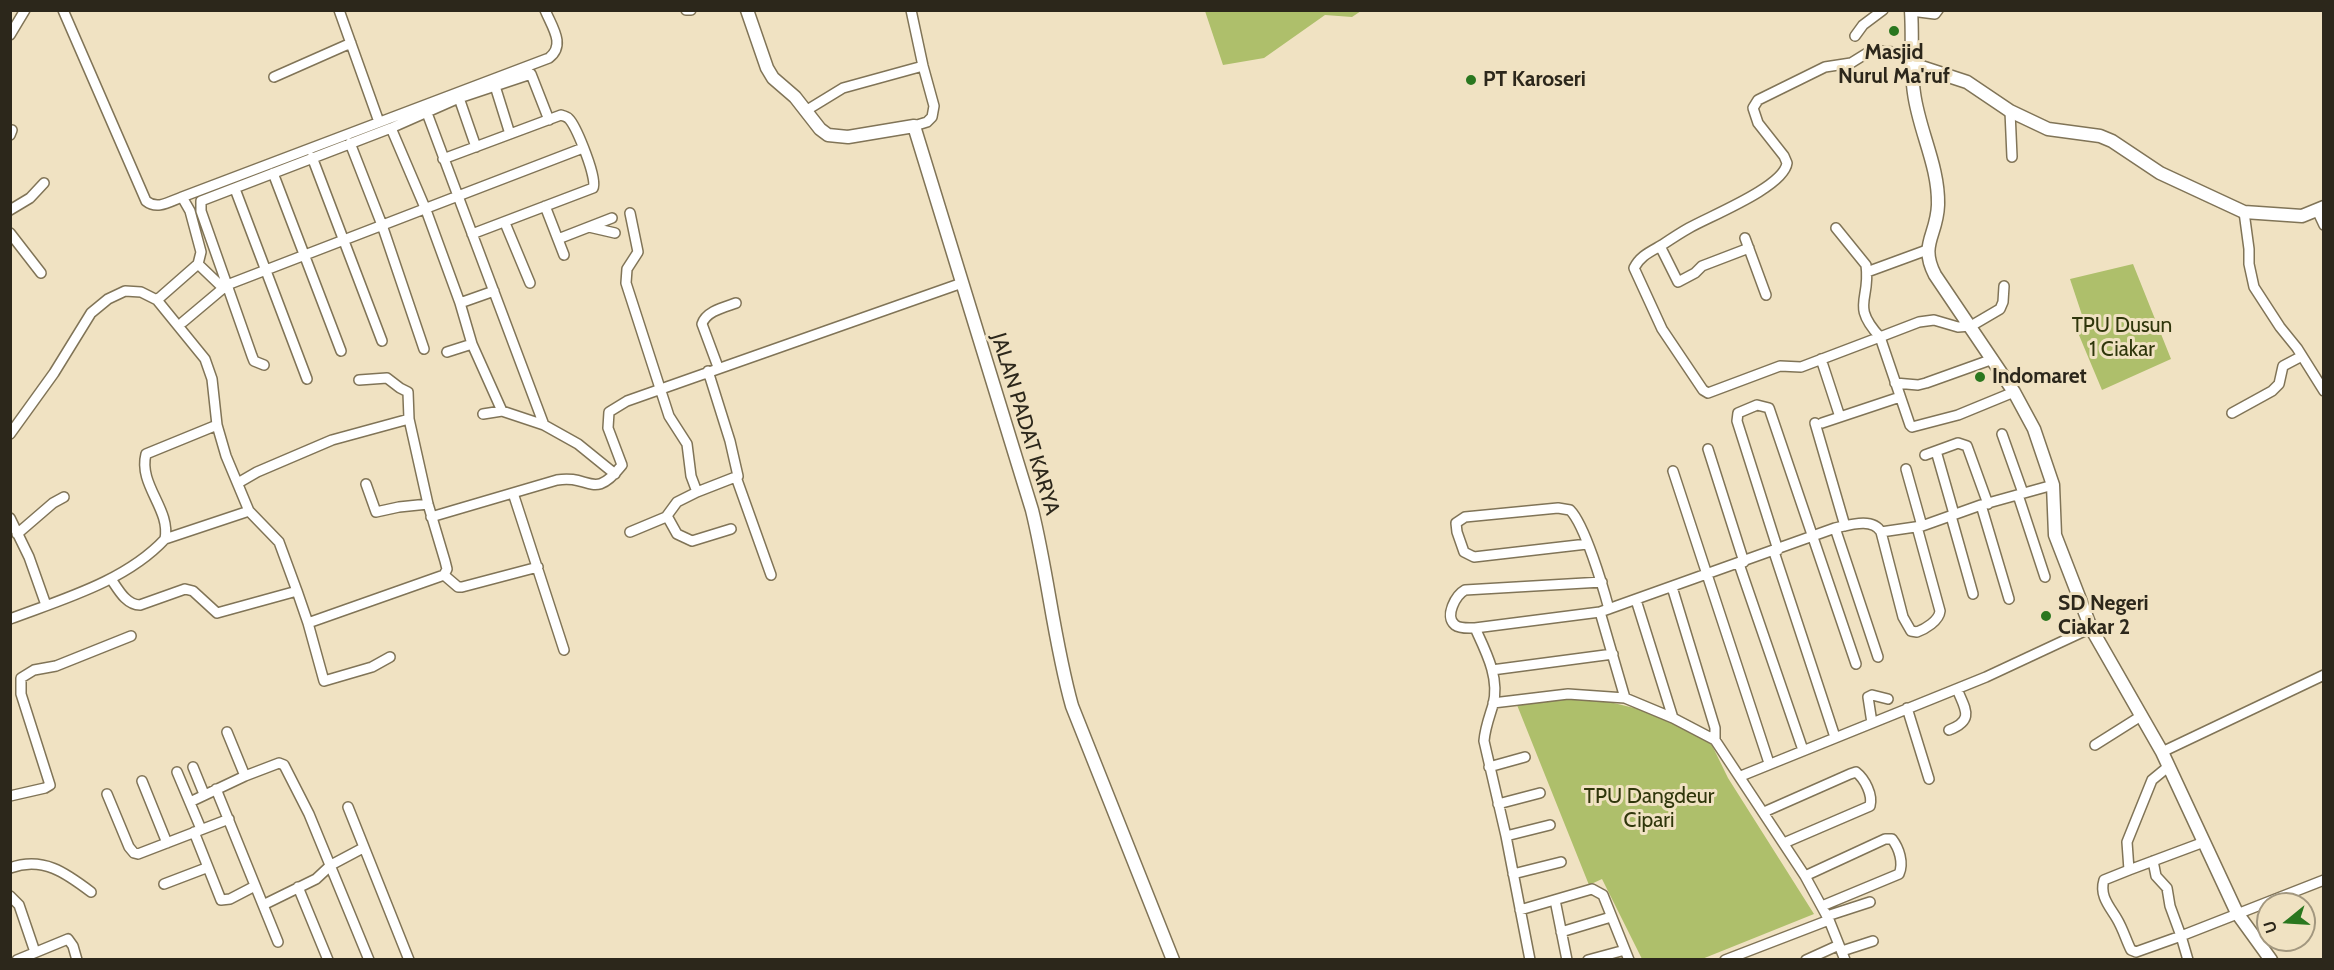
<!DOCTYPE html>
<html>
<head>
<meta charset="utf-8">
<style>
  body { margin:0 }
  #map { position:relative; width:2334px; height:970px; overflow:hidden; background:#f0e2c2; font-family:Cabin,sans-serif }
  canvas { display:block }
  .frame { position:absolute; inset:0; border:12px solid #2c271b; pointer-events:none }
  .north { position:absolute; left:2256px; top:892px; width:60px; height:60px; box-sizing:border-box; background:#f0e2c2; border:2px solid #a2977f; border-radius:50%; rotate:252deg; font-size:16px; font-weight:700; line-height:24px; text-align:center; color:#2c271b }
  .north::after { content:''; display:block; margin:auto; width:21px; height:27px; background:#2a771f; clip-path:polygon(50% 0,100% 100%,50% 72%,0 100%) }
</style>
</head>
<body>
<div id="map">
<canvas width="2334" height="970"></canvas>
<div class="frame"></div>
<div class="north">U</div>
</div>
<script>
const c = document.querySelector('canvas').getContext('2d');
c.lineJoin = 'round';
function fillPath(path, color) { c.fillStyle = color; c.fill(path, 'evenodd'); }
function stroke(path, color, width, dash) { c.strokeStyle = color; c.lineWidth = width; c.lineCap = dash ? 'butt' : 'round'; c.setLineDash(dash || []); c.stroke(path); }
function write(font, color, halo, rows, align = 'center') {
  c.font = font + ' Cabin,sans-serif'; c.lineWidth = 6; c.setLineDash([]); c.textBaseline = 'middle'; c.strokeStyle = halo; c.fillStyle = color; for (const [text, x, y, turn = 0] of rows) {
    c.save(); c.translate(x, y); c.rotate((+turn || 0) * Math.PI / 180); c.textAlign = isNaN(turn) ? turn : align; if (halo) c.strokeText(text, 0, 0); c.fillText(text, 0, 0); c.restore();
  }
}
const green = new Path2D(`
  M1205,11v-1l156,1 -9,6 -27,-2 -61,43 -41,7z
  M2133,264l38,95 -69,31 -26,-62 9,-4 -15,-45z
  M1585,696l82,20 41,21 20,41 86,136 -112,45h-60l-40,-80 -13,6 -72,-180z`);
const minor = new Path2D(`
  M339,10l40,112
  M686,10h5
  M911,10l12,56 11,40 -2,11 -5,5 -13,4
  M1911,11l24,3 3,-4
  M10,35l15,-25
  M1855,36l8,-11 20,-15
  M1913,54l-41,-4 -21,13 -26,4 -67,33 -5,8 5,15 26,33 3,7c-3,24 -77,53 -98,65 -9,5 -18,11 -27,17 -12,7 -22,11 -28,23l28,61 41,61 5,3 72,-27 21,1 79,-30 30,88 2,2 46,-12 56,-23
  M274,77l77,-34
  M495,86l15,48
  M459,98l17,49
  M807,110l36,-22 80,-22
  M2010,111l2,46
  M427,113l31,83 125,-48
  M391,128l35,82 34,93 12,41 30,67
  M10,135l2,-5
  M350,143l32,82 42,124
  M312,157l70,184
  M443,159l118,-44c5,2 6,1 9,5 7,9 28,59 23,68l-121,46
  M273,173l68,178
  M235,189l72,190
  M182,197l367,-139c17,-13 3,-31 -4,-48
  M545,206l19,49
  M10,210l20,-12 14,-15
  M2317,210l7,15
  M2244,212l5,37v15l5,23 26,40 17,21 27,43
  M630,213l8,39 -11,17 -1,14 43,133 18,28 4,32 6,16
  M505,223l25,60
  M589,227l26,6
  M1836,228l30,37c5,36 -16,39 14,72l39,-15 15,-2 24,7 13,-1 29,-17 3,-7 1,-16
  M10,233l31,40
  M1745,238l21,57
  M558,239l54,-21
  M1660,246l18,36 17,-9 7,-7 47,-18
  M198,264l24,23
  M1867,272l60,-22
  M157,300l48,59 7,20 5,46 9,31 23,55 30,31 18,49
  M460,303l34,-12
  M183,322l44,-37 231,-89 86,229
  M447,352l25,-8
  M1821,359l19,58
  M264,365l-10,-4 -2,-5 -51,-145v-10l190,-73 68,-30 72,-24 18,46
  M718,367l-16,-43c4,-13 23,-17 34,-21
  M1895,383l23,2 8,-2 67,-24
  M2232,413l40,-22 7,-7 4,-18 19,-10
  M483,414l19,-3 42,14 34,19 37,30
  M1815,423l30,103
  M1822,423l78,-26
  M10,434l44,-61 37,-60 17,-14 17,-8 16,1 16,8 41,-36 3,-12 -11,-41 -8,-14c-13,5 -25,13 -36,4l-83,-191
  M2002,434l21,59
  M1708,449l36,113
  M1936,451l18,63
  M1925,455l33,-12 9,3 21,58
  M1906,469l16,57
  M1673,471l96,292
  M736,477l35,98
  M238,483l19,-11 75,-32 77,-21
  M366,484l10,28 23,-5 29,-3
  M513,493l51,157
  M2018,495l27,82
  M1981,505l28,94
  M667,516l10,18 15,7 39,-12
  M1951,516l22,78
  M431,517l126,-37c33,-6 36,22 65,-15l-14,-37 1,-16 18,-11 335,-118
  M10,518l19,39 17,48
  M1835,528l43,129
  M630,532l36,-15 11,-15 20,-10 41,-16 -8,-35 -22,-70
  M1881,532l22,85 8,14 6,1c8,-3 22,-11 23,-21l-23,-84
  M17,534l36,-31 11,-6
  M165,539c6,-30 -27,-54 -19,-85l71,-29
  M1587,544l-113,13 -10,-5 -7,-20 -1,-9 9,-6 93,-9 12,2c15,15 33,77 39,99
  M1778,550l-41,-129 1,-8 19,-8 12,3 87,256
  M1774,552l61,185
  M1739,564l64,186
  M444,575l14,12h4l76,-20
  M111,579c7,10 15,26 29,26l45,-16 8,2 24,22 80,-22 11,32 136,-48 3,-6 -2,-8 -17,-57 -19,-85 -1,-27 -8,-4 -13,-10 -28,2
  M1602,582l-137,8c-9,5 -21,26 -10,35 5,4 14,3 20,3l125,-16 235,-84c14,-3 38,-11 46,4l41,-6 59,-21 72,-20
  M1672,587l43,141v12
  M1636,600l37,118
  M1600,612l25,86
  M10,619c53,-20 116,-38 155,-80l84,-28
  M308,623l16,58 48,-14 18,-10
  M1475,628c11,24 25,50 18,77 -4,13 -8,23 -9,36l22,95 24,124
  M1492,670l121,-16
  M1493,703l75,-9 57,4 48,20 42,22 90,136 24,44 16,40
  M1907,708l22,71
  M1872,723l-4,-26 4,-2 16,4
  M1949,730c26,-10 16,-21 8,-41
  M227,732l18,44
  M2095,745l46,-29
  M2162,752l162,-77
  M2169,766l-17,14 -25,62 2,28 75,-28
  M193,767l11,27
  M1489,767l36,-10
  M177,772l24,57
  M1741,776l245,-99 105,-49
  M142,781l25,62
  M216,789l62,153
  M107,794l22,53 5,6 4,1 91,-35
  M10,796l35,-8 5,-3 -29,-91v-16l13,-8 22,-4 75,-30
  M190,802l55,-26 34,-13 5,2 25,49 60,146
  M1498,804l42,-11
  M348,807l61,153
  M1764,812l86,-38 6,-2c9,7 17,23 14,34l-86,37
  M194,832l27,68 9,-1 25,-13
  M1506,836l44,-11
  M10,868c33,-12 56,5 81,24
  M2129,870l-25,10c-5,16 6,27 13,39 6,10 9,21 14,31l5,2 45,-16 -11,-30 -3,-18 -11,-12 -3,-15
  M1513,874l48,-12
  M1805,876l80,-37h7c7,9 12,24 7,35l-77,32
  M164,884l42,-16
  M298,887l30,73
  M10,896l9,9 16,47
  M1555,900l12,60
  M263,905l53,-26 15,-14 32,-17
  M1520,910l72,-21 11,6 26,65
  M1827,916l43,-14
  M1561,932l50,-15
  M1842,951l31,-10
  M17,960l51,-21 5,7 4,14
  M1588,960l37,-10
  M1725,960l104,-40
  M1806,960l33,-15
  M2188,960l-7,-24 143,-56`);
const tertiary = new Path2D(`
  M747,10l20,58 6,10 22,19 25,32 8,6 20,2 66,-11 118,384c16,65 22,132 40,196l101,254
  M1911,10c2,28 -1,56 3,83 5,38 25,73 24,112 -1,31 -19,39 -3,70l79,117 20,37 19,56 2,50 36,93 71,124 75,161 34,47
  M1912,64l55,18 43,29 38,18 52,7 12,5 48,32 84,39 58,4 22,-9`);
const markers = [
  [1894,31,6,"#2a771f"],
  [1471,80,6,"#2a771f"],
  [1980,377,6,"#2a771f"],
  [2046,616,6,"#2a771f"]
];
const poiNames = [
  ["Masjid",1894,53,"center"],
  ["Nurul Ma'ruf",1894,77,"center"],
  ["PT Karoseri",1483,80],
  ["Indomaret",1992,377],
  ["SD Negeri",2058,604],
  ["Ciakar 2",2058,628]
];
const parkNames = [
  ["TPU Dusun",2122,326],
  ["1 Ciakar",2122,350],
  ["TPU Dangdeur",1649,797],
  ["Cipari",1649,821]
];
const streetNames = [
  ["JALAN PADAT KARYA",1025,424,73]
];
fillPath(green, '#aebf6b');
stroke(minor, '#807457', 12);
stroke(tertiary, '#807457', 15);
stroke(minor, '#fff', 9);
stroke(tertiary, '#fff', 12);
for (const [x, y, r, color] of markers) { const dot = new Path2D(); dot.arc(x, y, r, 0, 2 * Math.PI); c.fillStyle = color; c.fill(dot); stroke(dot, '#f0e2c2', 2); }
write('bold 21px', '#2c271b', '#f0e2c2', poiNames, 'left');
write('21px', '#2f360b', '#f0e2c2', parkNames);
write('21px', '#2c271b', '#f0e2c2', streetNames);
</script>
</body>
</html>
